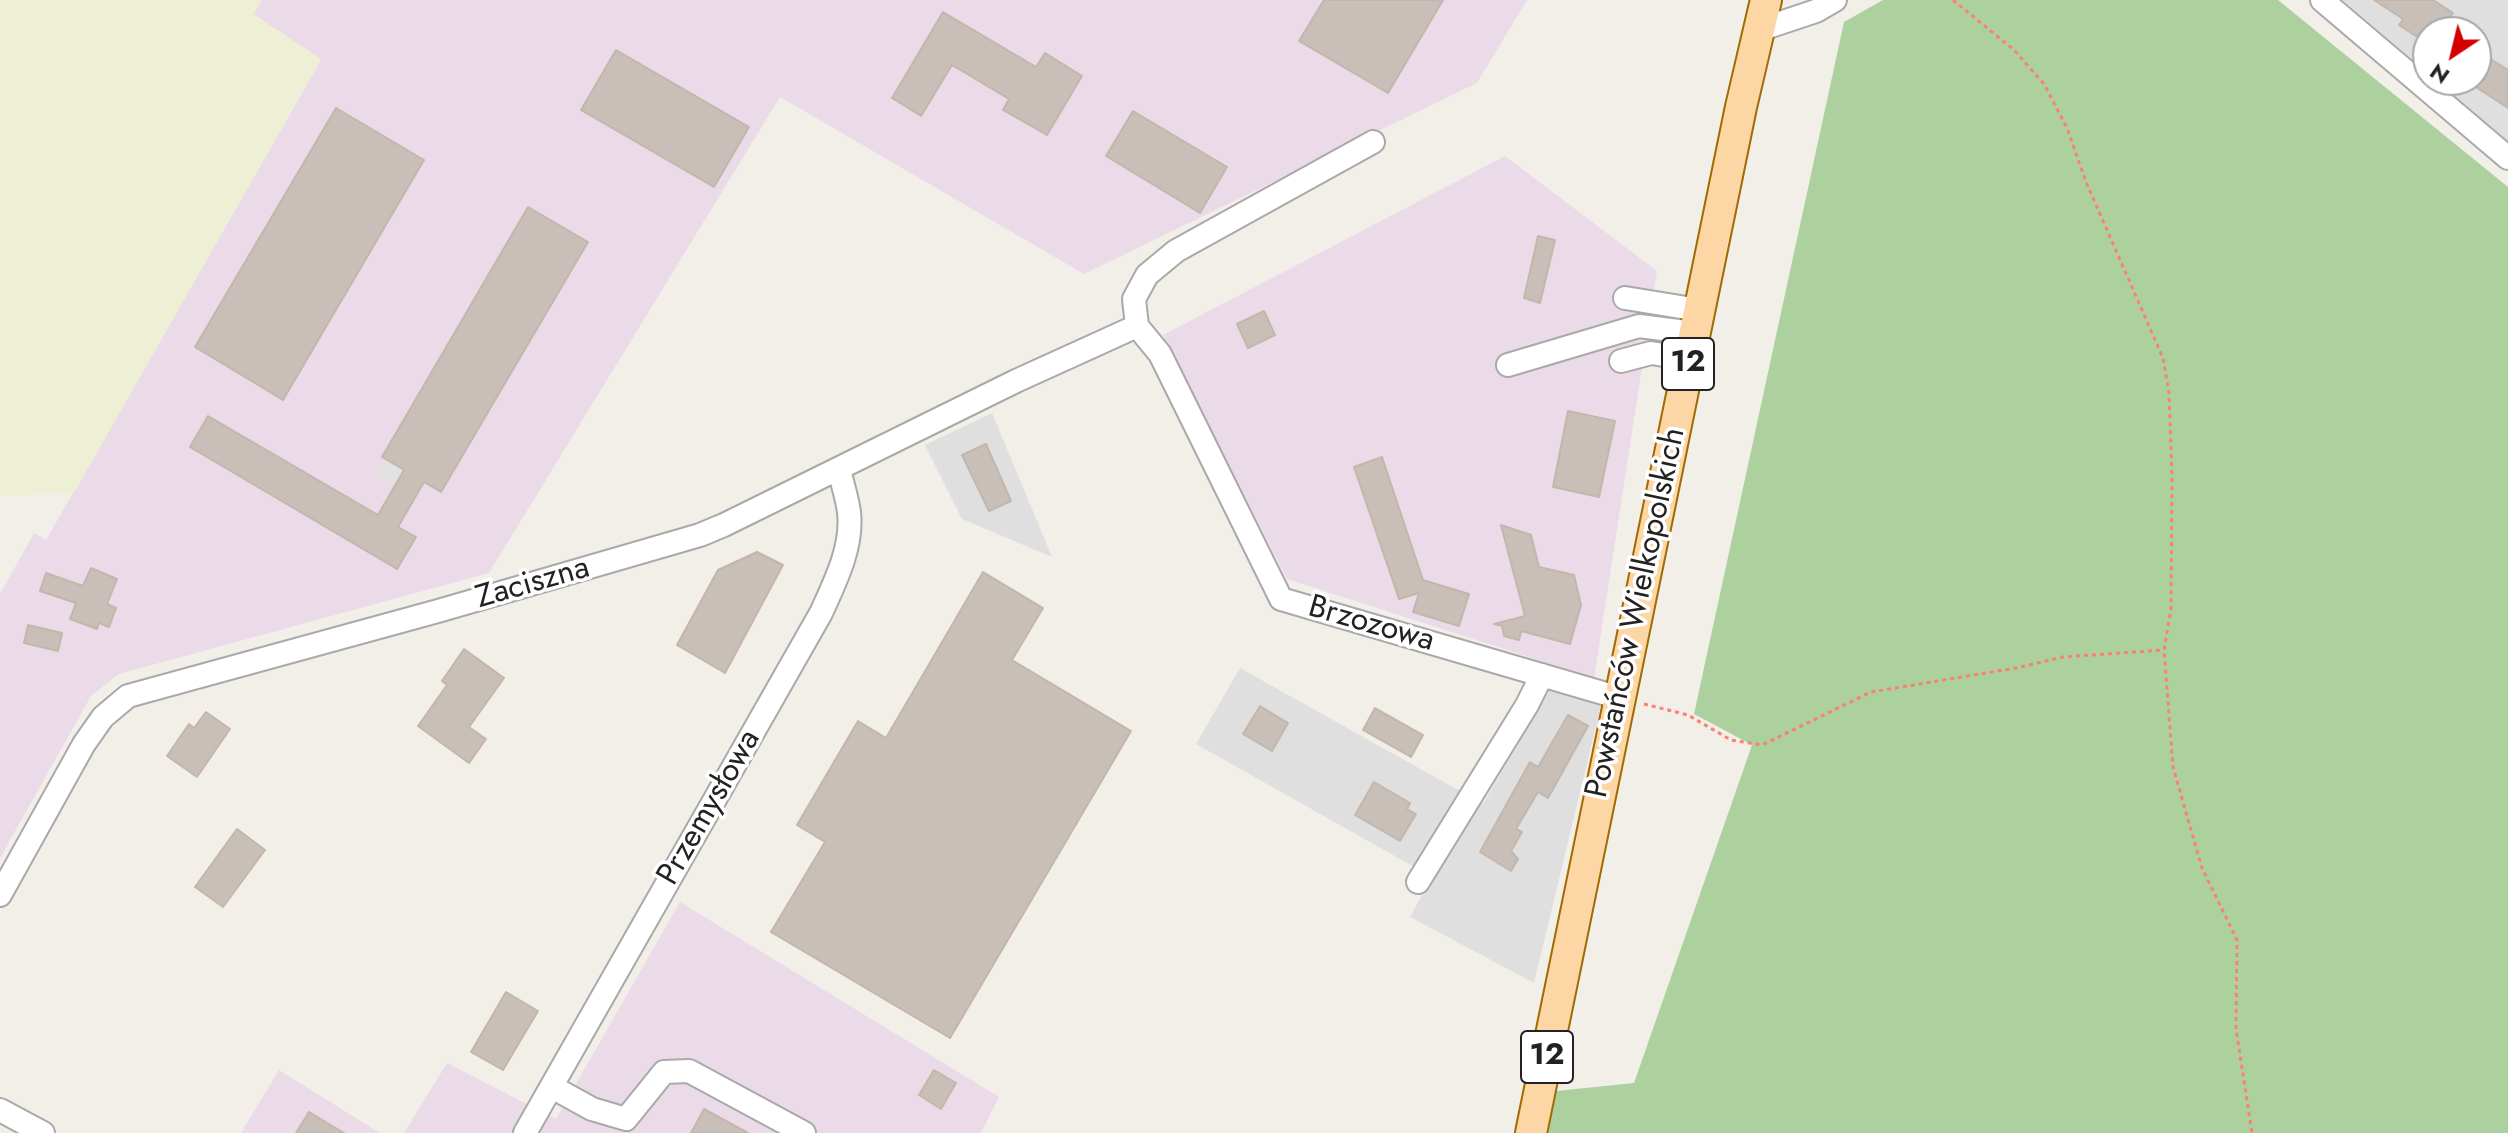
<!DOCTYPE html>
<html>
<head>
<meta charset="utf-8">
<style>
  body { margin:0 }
  #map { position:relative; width:2508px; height:1133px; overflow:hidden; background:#f2efe9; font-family:Jost,sans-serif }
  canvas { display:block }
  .north { position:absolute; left:2412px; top:16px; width:80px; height:80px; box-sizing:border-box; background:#fff; border:2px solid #a7a7a7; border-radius:50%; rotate:215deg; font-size:22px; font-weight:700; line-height:32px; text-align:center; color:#222 }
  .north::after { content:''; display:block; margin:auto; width:28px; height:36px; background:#d40000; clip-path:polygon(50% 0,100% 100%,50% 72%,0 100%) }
</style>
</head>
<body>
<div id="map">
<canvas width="2508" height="1133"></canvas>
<div class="north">N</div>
</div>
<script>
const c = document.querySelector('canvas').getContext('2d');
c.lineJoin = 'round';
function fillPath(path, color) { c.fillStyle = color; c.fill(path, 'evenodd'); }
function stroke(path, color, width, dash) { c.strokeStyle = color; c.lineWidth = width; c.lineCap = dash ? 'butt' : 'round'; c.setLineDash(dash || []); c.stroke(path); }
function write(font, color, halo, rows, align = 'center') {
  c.font = font + ' Jost,sans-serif'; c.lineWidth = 7; c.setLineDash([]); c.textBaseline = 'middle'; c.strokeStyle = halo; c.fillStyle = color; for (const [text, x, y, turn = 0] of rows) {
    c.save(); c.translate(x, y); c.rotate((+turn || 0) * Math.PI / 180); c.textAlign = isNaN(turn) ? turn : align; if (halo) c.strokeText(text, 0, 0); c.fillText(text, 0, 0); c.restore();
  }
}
const residential = new Path2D(`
  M2343,0h165v142l-72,-62h40v-48h-48v41z
  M992,413l60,144 -90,-38 -37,-74z
  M1240,668l243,136 66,-113 52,14 -67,278 -124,-66 22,-40 -236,-133z`);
const industrial = new Path2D(`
  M262,0h1265l-50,83 -393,191 -304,-177 -291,476 -370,101 -28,22 -91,162v-264l34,-61 12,7 275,-480 -68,-46z
  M1505,156l152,115 -63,407 -307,-99 -124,-244z
  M680,902l319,195 -18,36h-577l43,-70 109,56z
  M279,1070l101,63h-139z`);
const farmland = new Path2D(`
  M0,0h262l-9,14 68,45 -247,434 -74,3z`);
const forest = new Path2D(`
  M1883,0h395l230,187v946h-960l8,-42 78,-8 118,-338 -58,-31 150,-692z`);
const parking = new Path2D(`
  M385,459l19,11 -9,16 -20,-12z`);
const building = new Path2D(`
  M1324,0h119l-55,93 -89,-52z
  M2374,0h59l20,13 -5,7 3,1 -7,11h-16v12l-29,-19 4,-6z
  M943,12l93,55 9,-14 37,23 -35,59 -44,-25 6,-11 -57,-34 -31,51 -29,-18z
  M616,50l133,77 -35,60 -133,-77z
  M2476,50l32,20v38l-43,-28h20l-9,-6z
  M336,108l88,52 -141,240 -88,-53z
  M1133,111l94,56 -27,46 -94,-57z
  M528,207l60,35 -147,250 -17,-10 -26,45 18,10 -19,32 -207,-122 18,-31 170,99 26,-45 -22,-13z
  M1538,236l17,4 -15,63 -16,-5z
  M1264,311l11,24 -27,13 -11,-24z
  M1568,411l47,10 -16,76 -46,-10z
  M986,444l25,57 -22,10 -27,-56z
  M1382,457l41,123 46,14 -10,32 -46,-14 6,-19 -20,6 -45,-132z
  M1501,525l30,10 8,32 35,8 7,30 -11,39 -49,-13 -2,9 -15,-4 -2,-10 -8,-2 31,-8z
  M757,552l26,13 -58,108 -48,-28 41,-75z
  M91,568l26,11 -10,25 9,4 -7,19 -10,-4 -2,6 -27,-10 6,-16 -36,-12 6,-18 37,13z
  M983,572l60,36 -31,52 119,71 -181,307 -179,-106 54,-90 -28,-17 61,-104 28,17z
  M28,625l34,8 -4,18 -34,-8z
  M464,649l40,29 -35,49 17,12 -17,24 -51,-37 29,-41 -5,-4z
  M1260,706l28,17 -16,28 -29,-17z
  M1375,708l48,27 -12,22 -48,-27z
  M206,712l24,17 -33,48 -30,-21 22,-32 5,4z
  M1568,715l20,11 -40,72 -10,-6 -22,37 6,3 -11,19 7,8 -7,12 -31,-19 50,-90 8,5z
  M1374,782l36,21 -3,6 9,5 -16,27 -45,-26z
  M237,829l28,21 -42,57 -28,-20z
  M506,992l32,19 -35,59 -32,-18z
  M934,1070l22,13 -15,26 -22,-14z
  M704,1109l44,24h-57z
  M309,1112l35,21h-48z`);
const path = new Path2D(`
  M1953,0l61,50 30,34 23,44 19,54 77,176 6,35 3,84 -1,132 -7,41 9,117 29,101 35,72 -1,89 16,104
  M1644,704l44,11 43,25 31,5 109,-53 145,-24 47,-11 101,-7`);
const minor = new Path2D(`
  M2322,0l186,158
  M1759,30l57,-19 19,-11
  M1625,298l74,12
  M1137,326l23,28 121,245 339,99
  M1137,326l-3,-27 13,-24 29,-24 197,-109
  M1621,361l30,-8 38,6
  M1508,365l131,-39 55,7
  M1418,882l109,-177 15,-30
  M0,895l84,-151 19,-27 25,-21 310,-85 262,-76 24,-10 292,-144 121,-55
  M552,1087l40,22 34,10 38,-47 25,-1 115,62
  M0,1110l43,23
  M525,1133l296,-520c14,-31 32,-66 28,-101 -2,-15 -7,-29 -10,-43`);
const major = new Path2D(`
  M1531,1133l210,-1026 25,-107`);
const shields = [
  [1688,364,52],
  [1547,1057,52]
];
const shieldNames = [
  ["12",1688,364],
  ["12",1547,1057]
];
const streetNames = [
  ["Zaciszna",533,584,-16],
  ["Powstańców Wielkopolskich",1637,613,-78],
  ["Brzozowa",1371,625,16],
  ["Przemysłowa",710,808,-60]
];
fillPath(residential, '#e0dfdf');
fillPath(industrial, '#ebdbe8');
fillPath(farmland, '#eef0d5');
fillPath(forest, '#add19e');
fillPath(parking, '#e2e2e2');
fillPath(building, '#c7bfb8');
stroke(building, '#c4b6ab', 2);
stroke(minor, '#a9a9a9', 26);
stroke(major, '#a06b00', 34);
stroke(path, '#fa8072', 3, [4, 4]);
stroke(minor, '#fff', 22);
stroke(major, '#fcd6a4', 30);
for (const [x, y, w] of shields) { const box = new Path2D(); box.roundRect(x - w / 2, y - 26, w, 52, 6); c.fillStyle = '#fff'; c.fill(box); stroke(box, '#222', 2); }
write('bold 30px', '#222', null, shieldNames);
write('32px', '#222', '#fff', streetNames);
</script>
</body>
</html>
